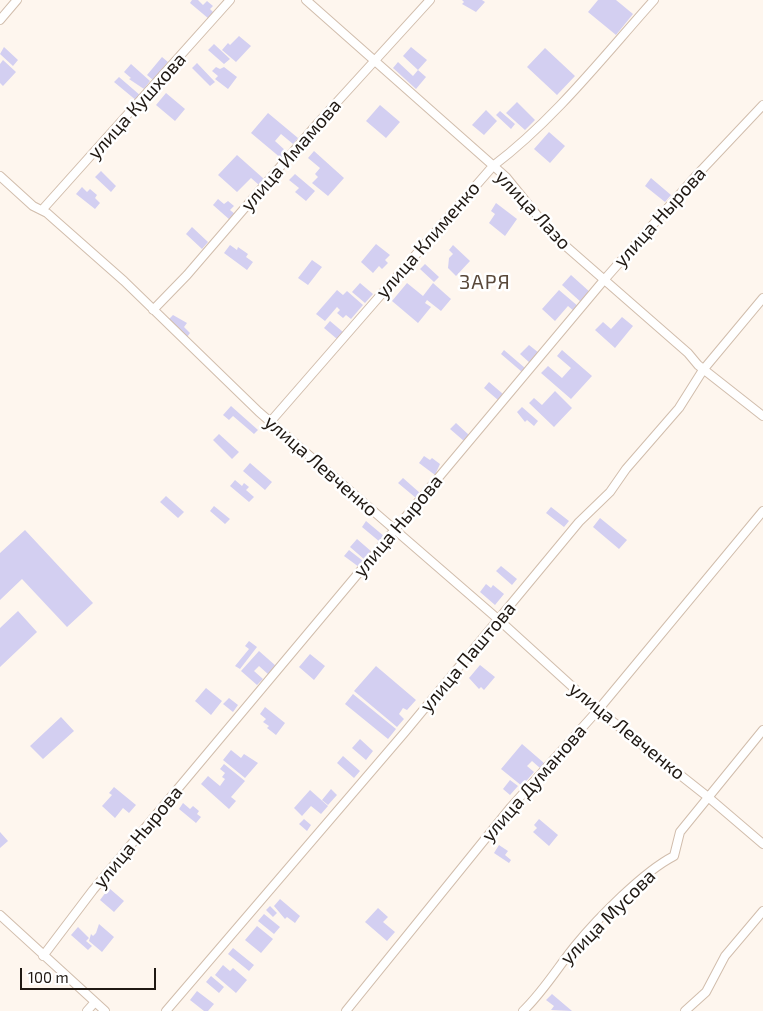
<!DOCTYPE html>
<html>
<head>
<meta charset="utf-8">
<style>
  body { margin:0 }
  #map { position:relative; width:763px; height:1011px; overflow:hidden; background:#fef6ee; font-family:"Exo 2",sans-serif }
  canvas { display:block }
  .scale { position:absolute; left:20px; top:968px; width:136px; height:22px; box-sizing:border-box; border:2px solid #201913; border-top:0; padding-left:6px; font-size:15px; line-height:18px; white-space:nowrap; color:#201913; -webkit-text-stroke:4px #fff; paint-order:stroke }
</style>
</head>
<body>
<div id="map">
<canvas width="763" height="1011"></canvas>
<div class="scale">100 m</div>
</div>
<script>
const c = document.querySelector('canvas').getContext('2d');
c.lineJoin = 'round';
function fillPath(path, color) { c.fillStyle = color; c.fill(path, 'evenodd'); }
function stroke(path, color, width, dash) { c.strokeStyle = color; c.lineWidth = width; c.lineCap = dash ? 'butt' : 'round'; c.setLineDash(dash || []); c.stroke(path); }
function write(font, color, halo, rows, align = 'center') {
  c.font = font + ' "Exo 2",sans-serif'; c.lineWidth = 5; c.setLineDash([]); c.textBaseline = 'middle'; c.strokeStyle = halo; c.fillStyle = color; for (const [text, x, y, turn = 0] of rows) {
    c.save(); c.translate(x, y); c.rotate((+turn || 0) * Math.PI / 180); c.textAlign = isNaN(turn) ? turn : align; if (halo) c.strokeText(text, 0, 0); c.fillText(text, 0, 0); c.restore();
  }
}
const building = new Path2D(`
  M192,0h6l5,5 4,-4 6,5 -3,3 4,4 -5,6 -19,-16z
  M462,0h20l3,2 -9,10 -14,-8 2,-2z
  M598,0h18l17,14 -17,21 -28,-23z
  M239,36l12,10 -15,16 -14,-12 6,-7 2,2z
  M214,44l16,15 -6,5 -16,-14z
  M4,47l14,13 -5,6 -13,-12z
  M411,47l16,13 -9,10 -15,-14z
  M545,48l30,28 -18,19 -30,-28z
  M162,57l6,5 -15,18 -6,-5z
  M3,60l13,12 -13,14 -3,-3v-19z
  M398,62l15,14 5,-6 8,7 -10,12 -23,-21z
  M197,63l18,19 -5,4 -18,-18z
  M131,64l19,17 -6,8 -15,-10 2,-1 -7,-6z
  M216,67l4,2 4,-2 13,10 -9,12 -13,-10 3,-3 -6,-5z
  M119,77l22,19 -4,5 -23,-19z
  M166,93l19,16 -10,12 -19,-16z
  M517,102l18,18 -10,10 -19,-17z
  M380,105l20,17 -14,16 -20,-17z
  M486,110l11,11 -13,14 -12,-10z
  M500,111l15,13 -4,5 -15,-14z
  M268,113l30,25 -5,6 -12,-10 -6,7 12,11 -5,7 -31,-26z
  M549,132l16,14 -15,17 -16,-14z
  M314,151l30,27 -16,18 -16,-13 6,-6 -3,-3 5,-6 -12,-10z
  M237,155l27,24 -5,6 -8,-7 -14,14 -19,-17z
  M101,171l15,15 -5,6 -16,-15z
  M295,174l20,17 -9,10 -11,-9 4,-4 -10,-8z
  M651,178l20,17 -6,7 -20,-16z
  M82,187l5,5 3,-3 7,6 -2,3 5,5 -5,6 -19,-15z
  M218,199l6,5 4,-3 6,5 -4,4 5,4 -5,6 -17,-15z
  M496,203l21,16 -12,17 -16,-13 6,-9 -4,-3z
  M192,227l16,15 -6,7 -16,-15z
  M376,244l14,11 -5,5 3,3 -6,6 -3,-3 -6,7 -12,-11z
  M230,245l7,5 1,-3 10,7 -2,3 7,5 -6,8 -23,-17z
  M453,245l17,16 -14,15 -8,-8 1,-10 4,-4 -4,-4z
  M312,260l10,7 -14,18 -10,-7z
  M425,264l14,13 -5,5 -14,-13z
  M571,275l20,18 -9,10 -20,-18z
  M360,283l13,11 -8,9 -13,-11z
  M407,283l16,13 10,-13 18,16 -10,12 -14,-11 -2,3 6,4 -13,16 -26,-22z
  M337,290l6,5 4,-4 16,14 -12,14 -5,-4 -3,3 -6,-5 3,-3 -3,-3 -12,14 -9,-7z
  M559,290l20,17 -4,5 -7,-6 -13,15 -13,-12z
  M173,315l14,8 -3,4 6,6 -3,4 -19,-17z
  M622,317l11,9 -18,22 -20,-18 8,-8 8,7z
  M330,321l13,11 -6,7 -13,-11z
  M529,345l10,8 -9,10 -10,-9z
  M504,350l21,18 -3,4 -21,-18z
  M562,350l30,26 -21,23 -30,-26 7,-7 14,12 9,-10 -14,-12z
  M489,382l14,12 -5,6 -14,-12z
  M555,391l17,17 -18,19 -25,-24 5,-5 8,7z
  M231,406l27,24 -4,4 -21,-18 -4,4 -6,-5z
  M522,407l16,14 -4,5 -7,-6 -2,2 -8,-10z
  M456,423l13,12 -5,6 -14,-12z
  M219,434l20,18 -7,7 -19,-19z
  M424,456l6,4 2,-2 8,6 -5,11 -16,-12z
  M250,463l22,19 -7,8 -22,-19z
  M403,478l17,15 -4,5 -18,-15z
  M235,480l7,6 2,-3 5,4 -3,3 8,7 -5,5 -19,-16z
  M166,496l18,16 -6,6 -18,-16z
  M214,506l16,13 -5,5 -15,-13z
  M551,507l18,14 -5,6 -18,-14z
  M600,518l27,22 -8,9 -26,-22z
  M366,521l19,16 -5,5 -18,-15z
  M25,530l68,73 -26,24 -45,-48 -22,21v-47z
  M357,539l15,13 -7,8 -15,-13z
  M349,550l14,11 -4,6 -15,-11z
  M501,566l16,13 -5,6 -16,-14z
  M486,584l5,4 2,-3 11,9 -9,11 -15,-13z
  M18,611l19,21 -37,35v-39z
  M249,641l8,6 -17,22 -5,-3 14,-17 -4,-3z
  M259,651l17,15 -7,9 -10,-9 -5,5 9,8 -6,6 -16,-14z
  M310,654l15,12 -11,14 -15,-13z
  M480,665l15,12 -11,13 -3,-3 -2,2 -10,-11z
  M376,666l40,34 -9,10 -4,-2 -4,6 5,5 -7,8 -43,-36z
  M206,688l16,13 -11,14 -16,-14z
  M353,694l43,35 -8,10 -43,-35z
  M229,698l9,7 -5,7 -10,-8z
  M265,707l20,16 -9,12 -9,-7 2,-2 -6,-4 3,-3 -6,-5z
  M61,717l13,14 -31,28 -13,-13z
  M360,739l13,12 -7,9 -14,-12z
  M522,744l22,19 -4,5 -8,-7 -5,5 7,6 -12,14 -21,-17z
  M231,750l10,8 3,-4 14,9 -13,15 -22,-18z
  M343,756l17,15 -6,7 -17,-15z
  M224,764l21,17 -14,16 5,4 -7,8 -28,-25 7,-8 12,10 5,-7 -3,-2 3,-4 -5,-4z
  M510,780l8,6 -8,9 -7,-6z
  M114,787l22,18 -7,8 -6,-5 -8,10 -13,-12 10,-11 -3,-2z
  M331,789l6,6 -9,10 -6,-5z
  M310,790l18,16 -7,8 -10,-8 -9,10 -8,-8z
  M183,803l7,6 3,-3 6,5 -2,3 4,3 -5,6 -17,-14z
  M304,819l7,6 -4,6 -8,-7z
  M539,819l19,16 -9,11 -16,-14 4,-4 -3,-3z
  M0,832l8,9 -8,7z
  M499,845l9,6 -3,4 6,5 -2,3 -15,-10z
  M109,888l15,13 -10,11 -14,-12z
  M280,899l20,17 -5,7 -8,-6 -2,2 -11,-13z
  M270,906l7,7 -4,4 -7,-7z
  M378,908l10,9 -5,5 12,10 -8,9 -22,-19z
  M264,914l16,13 -6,7 -16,-13z
  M99,924l15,13 -12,15 -13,-11 2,-7 2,2 3,-3z
  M257,926l16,13 -12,14 -16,-13z
  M78,927l11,11 -3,3 6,5 -4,4 -17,-15z
  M233,948l21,17 -5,6 -21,-17z
  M223,965l7,6 3,-3 14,12 -11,13 -21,-18z
  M211,976l13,11 -5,6 -13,-11z
  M197,991l17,13 -6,7h-4l-14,-11z
  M552,994l20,17 -21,-1 3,-4 -8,-6z`);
const street = new Path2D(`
  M306,0l200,177 47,58 135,118 10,12 65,51
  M0,20l17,-20
  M0,176l33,30 14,7 9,8 68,60 135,131 240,208 99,90 110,87 55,47
  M42,210l188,-210
  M153,310l34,-35 130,-151 113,-124
  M271,421l222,-255c61,-46 110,-109 161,-166
  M0,915l105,96
  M43,956l50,-66 511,-610 91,-103 68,-72
  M87,1011l8,-9
  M166,1011l239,-279 174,-210 31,-30 16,-23 53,-61 24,-38 60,-72
  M346,1011l165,-204 87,-97 165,-199
  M523,1011c20,-19 35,-44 52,-65 23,-28 68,-74 99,-90l6,-24 83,-102
  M685,1011l21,-19 19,-36 38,-45`);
const streetNames = [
  ["улица Кушхова",137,106,-48],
  ["улица Имамова",291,155,-49],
  ["улица Лазо",533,210,47],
  ["улица Нырова",660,217,-48],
  ["улица Клименко",428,240,-49],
  ["улица Левченко",321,466,41],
  ["улица Нырова",398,526,-50],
  ["улица Паштова",468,657,-50],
  ["улица Левченко",627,731,39],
  ["улица Думанова",534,783,-49],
  ["улица Нырова",138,837,-50],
  ["улица Мусова",608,917,-45]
];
const neighbourhoodNames = [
  ["ЗАРЯ",485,282]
];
fillPath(building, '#d3cff1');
stroke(street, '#d1bdac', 10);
stroke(street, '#fff', 8);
write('19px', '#201913', '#fff', streetNames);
c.letterSpacing = '1px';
write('20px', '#594839', '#fff', neighbourhoodNames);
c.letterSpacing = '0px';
</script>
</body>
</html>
